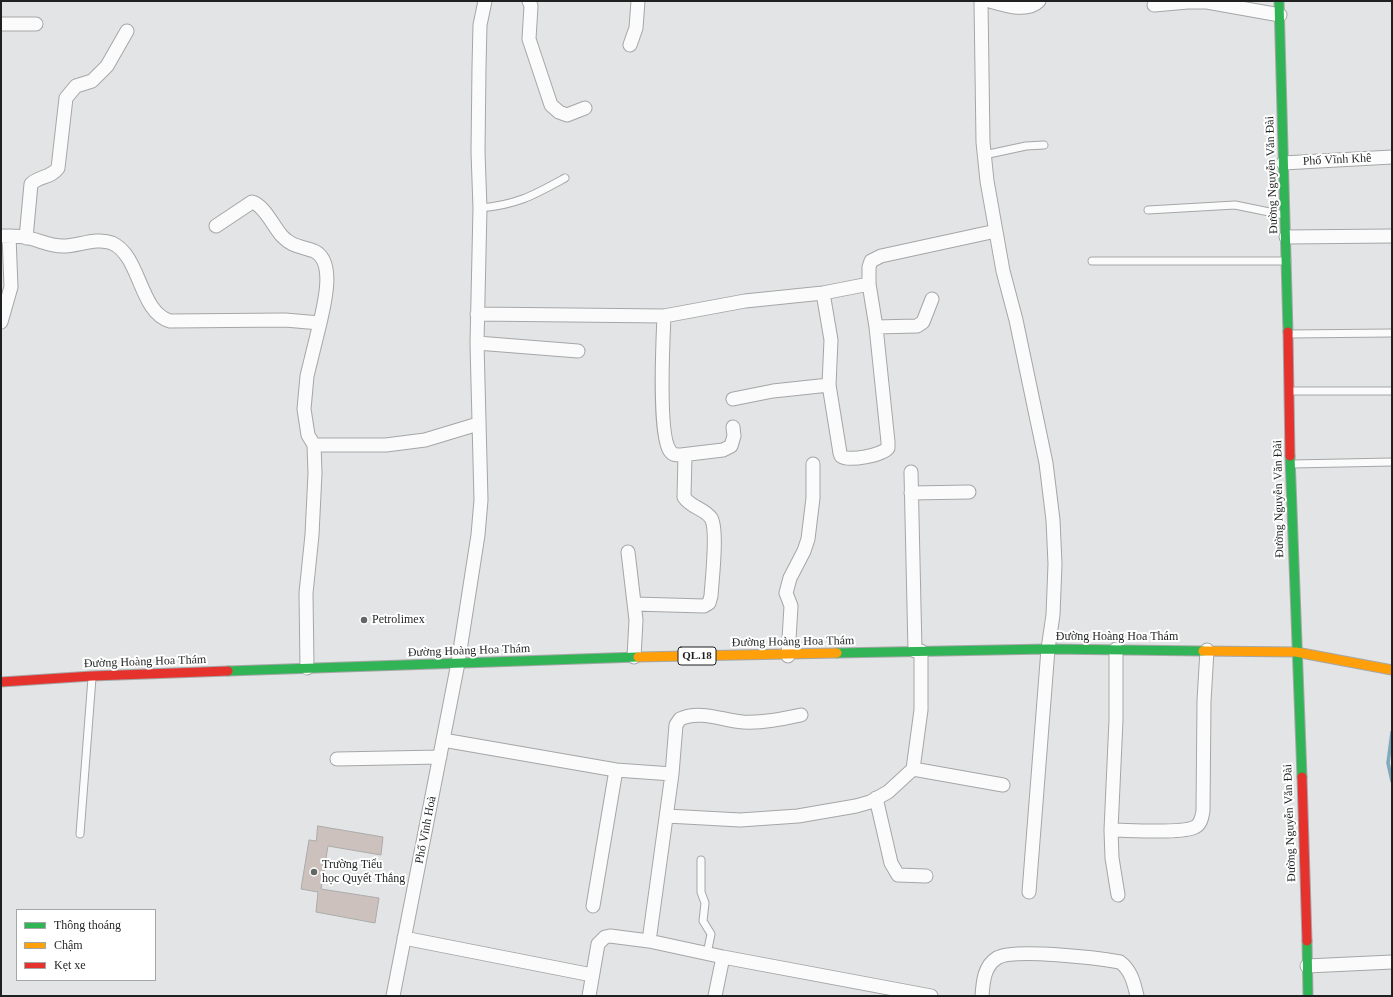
<!DOCTYPE html>
<html>
<head>
<meta charset="utf-8">
<style>
  body { margin:0 }
  #map { position:relative; width:1393px; height:997px; overflow:hidden; background:#e3e4e5; font-family:"Times New Roman",serif }
  canvas { display:block }
  .frame { position:absolute; inset:0; border:2px solid #1f2020; pointer-events:none }
  .legend { position:absolute; left:16px; top:909px; width:140px; height:72px; box-sizing:border-box; background:#fff; border:1px solid #a5a6a6; margin:0; padding:5px 7px; list-style:none; font-size:12px; color:#1f2020 }
  .legend li { display:flex; align-items:center; gap:8px; height:20px }
  .legend b { width:20px; border:1px solid #a5a6a6 }
</style>
</head>
<body>
<div id="map">
<canvas width="1393" height="997"></canvas>
<div class="frame"></div>
<ul class="legend">
<li><b style="height:5px;background:#30b455"></b>Thông thoáng</li>
<li><b style="height:5px;background:#ff9f0a"></b>Chậm</li>
<li><b style="height:5px;background:#e5322d"></b>Kẹt xe</li>
</ul>
</div>
<script>
const c = document.querySelector('canvas').getContext('2d');
c.lineJoin = 'round';
function stroke(path, color, width, dash) { c.strokeStyle = color; c.lineWidth = width; c.lineCap = dash ? 'butt' : 'round'; c.setLineDash(dash || []); c.stroke(path); }
function fillPath(path, color) { c.fillStyle = color; c.fill(path, 'evenodd'); }
function write(font, color, halo, rows, align = 'center') {
  c.font = font + ' "Times New Roman",serif'; c.lineWidth = 4; c.setLineDash([]); c.textBaseline = 'middle'; c.strokeStyle = halo; c.fillStyle = color; for (const [text, x, y, turn = 0] of rows) {
    c.save(); c.translate(x, y); c.rotate((+turn || 0) * Math.PI / 180); c.textAlign = isNaN(turn) ? turn : align; if (halo) c.strokeText(text, 0, 0); c.fillText(text, 0, 0); c.restore();
  }
}
const stream = new Path2D(`
  M1392,732l-4,31 4,18`);
const building = new Path2D(`
  M318,826l65,11 -2,18 -53,-9 -7,43 58,9 -4,25 -59,-11 2,-20 -17,-3 8,-49 7,1z`);
const lane = new Path2D(`
  M984,155l42,-9 18,-1
  M480,208c37,-3 54,-13 85,-30
  M1148,210l87,-5 49,10
  M1092,261h195
  M1288,334l104,-1
  M1290,391h102
  M1292,464l100,-2
  M80,834l12,-156
  M701,860v32l4,11 -2,18 8,13 -4,20`);
const street = new Path2D(`
  M529,1l2,5 -2,33 22,66 8,7 8,3 18,-7
  M981,1l2,141 4,39 16,90 13,49 30,143 7,57 2,44 -2,51 -5,34 -19,243
  M990,1c14,4 37,12 49,0
  M1154,5l34,-3h19l73,13
  M1,24h35
  M630,45l6,-17 2,-27
  M1283,163l109,-6
  M216,226l36,-24c12,3 21,24 30,34 10,11 19,10 32,15 22,10 10,54 6,72
  M1,236c8,0 17,0 24,1 14,3 24,9 38,9 15,0 34,-9 49,-3 29,13 27,69 58,78l115,-1 35,3 -13,53 -3,33 4,26 6,10 1,28 -3,62 -6,58 1,75
  M1286,237l106,-1
  M26,238l5,-54c8,-8 20,-6 27,-16l8,-70 10,-12 16,-5 15,-15 20,-35
  M823,293l8,47 -2,45 11,68 1,3c8,6 41,-1 47,-8v-6l-12,-115 -7,-43v-17l2,-6 10,-5 115,-25
  M477,314l187,2 81,-15 78,-8 46,-9
  M664,316c-1,23 -6,119 6,135 3,4 6,4 11,4l42,-5 8,-4 3,-10 -1,-9
  M1,322l10,-35 -2,-51
  M876,327l41,-1 6,-4 9,-23
  M477,343l101,8
  M733,399l40,-8 56,-6
  M314,445h72l39,-5 53,-16
  M911,472l4,179
  M911,493l58,-1
  M628,552l8,68 -2,37
  M634,604l70,2 5,-3 2,-7c1,-15 7,-67 0,-78 -7,-10 -20,-10 -27,-21l1,-42
  M1116,649v71l-5,110 1,28 6,37
  M788,656l3,-50 -5,-13 4,-15 14,-27 4,-12 5,-41v-34
  M443,740l173,30 56,4
  M337,759l103,-2
  M913,769l90,16
  M876,798l15,65 7,12 28,1
  M667,816l73,4 58,-4 58,-10 14,-4 18,-10 25,-23 8,-59v-59
  M1111,830c17,0 71,4 84,-3 6,-3 7,-10 8,-16l1,-110 3,-51
  M593,906l23,-136
  M404,938l188,37
  M649,941l23,-167 4,-49 4,-6c20,-9 42,1 63,3 20,1 39,-3 58,-7
  M1307,966l85,-4
  M393,996l65,-333 20,-128 3,-35 -4,-157 3,-135 -2,-56 1,-85 1,-42 5,-24
  M589,996l9,-52 7,-7 5,-1 39,5 74,16 208,39
  M715,996l8,-39
  M982,996c1,-14 2,-30 15,-38 17,-10 101,0 123,4 11,8 14,21 17,34`);
const fast = new Path2D(`
  M1279,1l9,331
  M1290,456l12,321
  M837,653l211,-4 155,2
  M228,671l410,-14
  M1307,941l1,55`);
const slow = new Path2D(`
  M1203,651l93,1 96,18
  M638,657l199,-4`);
const jam = new Path2D(`
  M1288,332l2,124
  M1,682l91,-6 136,-5
  M1302,777l5,164`);
const markers = [
  [364,620,4,"#646565"],
  [314,872,4,"#646565"]
];
const shields = [
  [697,656,38]
];
const shieldNames = [
  ["QL.18",697,656]
];
const streetNames = [
  ["Phố Vĩnh Khê",1337,160,-3],
  ["Đường Nguyễn Văn Đài",1272,175,-92],
  ["Đường Nguyễn Văn Đài",1279,499,-91],
  ["Đường Hoàng Hoa Thám",1117,637],
  ["Đường Hoàng Hoa Thám",793,642,-1],
  ["Đường Hoàng Hoa Thám",469,651,-2],
  ["Đường Hoàng Hoa Thám",145,662,-2],
  ["Đường Nguyễn Văn Đài",1290,823,-92],
  ["Phố Vĩnh Hoà",426,830,-79]
];
const poiNames = [
  ["Petrolimex",372,620],
  ["Trường Tiểu",322,865],
  ["học Quyết Thắng",322,879]
];
stroke(stream, '#7ea9be', 3.5);
fillPath(building, '#ccc1bd');
stroke(building, '#ababab', 1);
stroke(lane, '#a5a6a7', 9);
stroke(street, '#a5a6a7', 15);
stroke(fast, '#a5a6a7', 11);
stroke(slow, '#a5a6a7', 11);
stroke(jam, '#a5a6a7', 11);
stroke(lane, '#fbfbfb', 7);
stroke(street, '#fbfbfb', 13);
stroke(fast, '#30b455', 9);
stroke(slow, '#ff9f0a', 9);
stroke(jam, '#e5322d', 9);
for (const [x, y, r, color] of markers) { const dot = new Path2D(); dot.arc(x, y, r, 0, 2 * Math.PI); c.fillStyle = color; c.fill(dot); stroke(dot, '#fff', 1.5); }
for (const [x, y, w] of shields) { const box = new Path2D(); box.roundRect(x - w / 2, y - 9, w, 18, 3); c.fillStyle = '#fff'; c.fill(box); stroke(box, '#1f2020', 1); }
write('bold 11px', '#1f2020', null, shieldNames);
write('12px', '#1f2020', '#fff', streetNames);
write('12px', '#1f2020', '#fff', poiNames, 'left');
</script>
</body>
</html>
